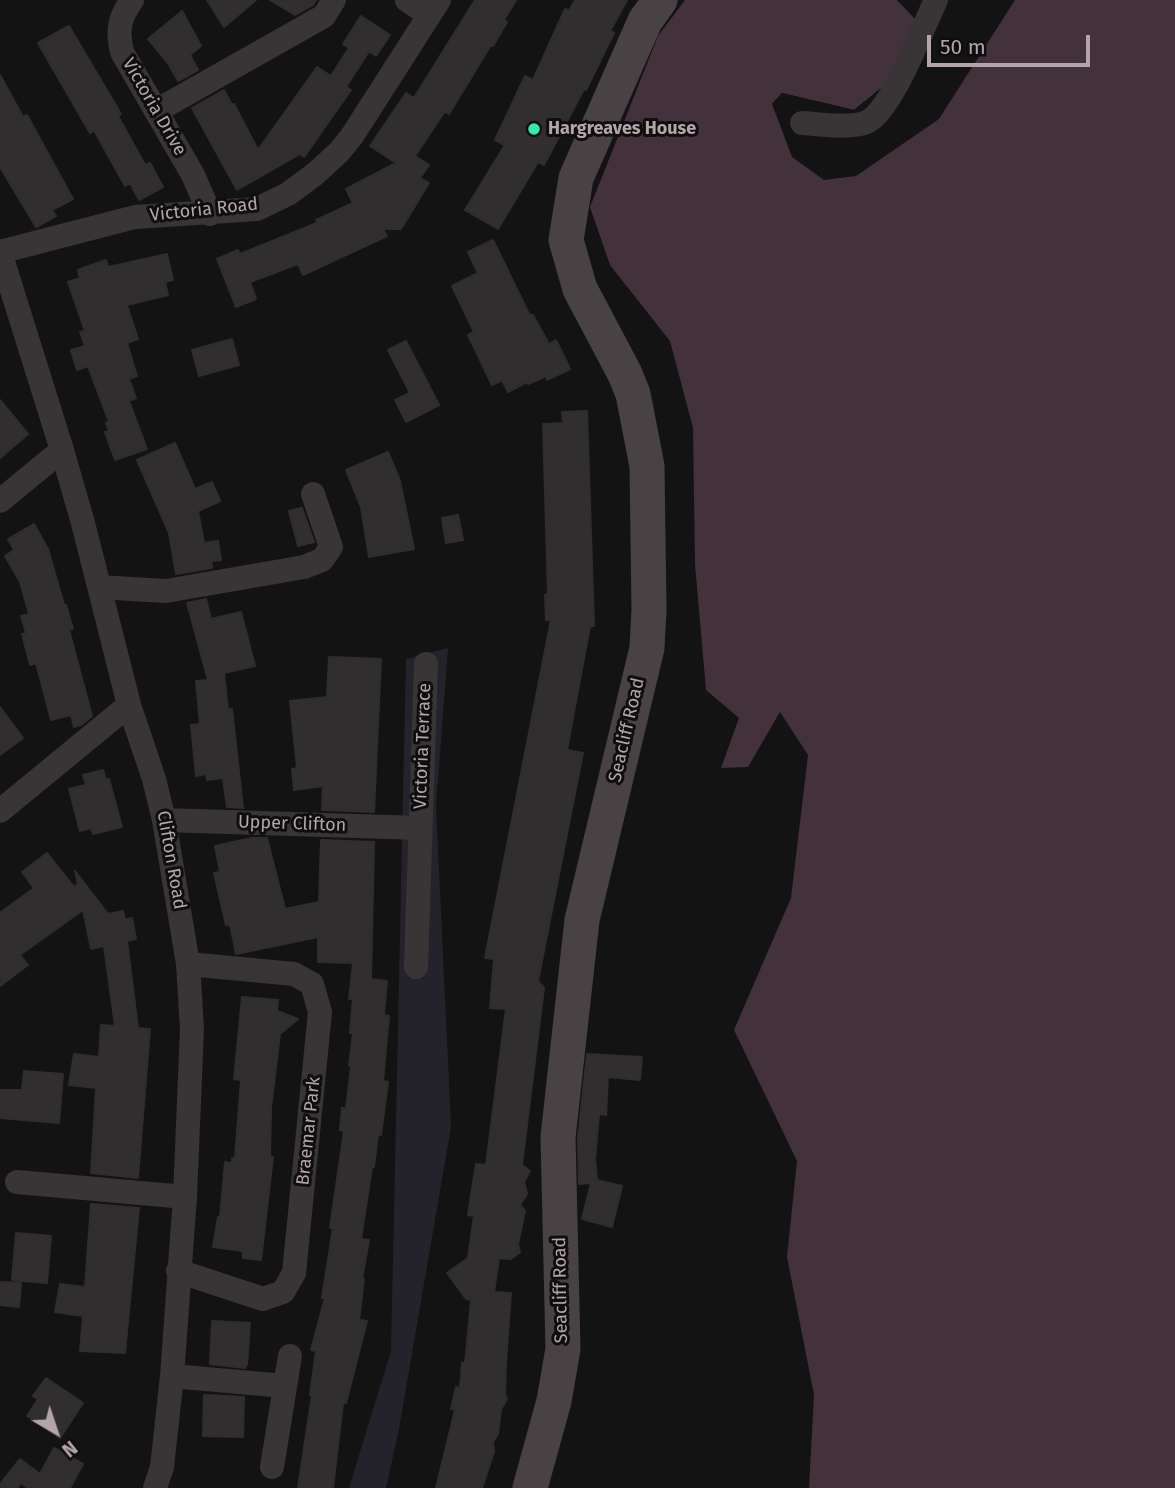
<!DOCTYPE html>
<html>
<head>
<meta charset="utf-8">
<style>
  body { margin:0 }
  #map { position:relative; width:1175px; height:1488px; overflow:hidden; background:#141313; font-family:"Fira Sans",sans-serif }
  canvas { display:block }
  .north { position:absolute; left:21px; top:1397px; width:70px; height:70px; -webkit-text-stroke:5px #0f0e0e; paint-order:stroke; rotate:141deg; font-size:19px; font-weight:700; line-height:28px; text-align:center; color:#b4a5a9 }
  .north::after { content:''; display:block; margin:auto; width:24px; height:32px; background:#b4a5a9; clip-path:polygon(50% 0,100% 100%,50% 72%,0 100%) }
  .scale { position:absolute; left:927px; top:35px; width:163px; height:32px; box-sizing:border-box; border:4px solid #b4a5a9; border-top:0; padding-left:9px; font-size:21px; line-height:24px; white-space:nowrap; color:#b4a5a9; -webkit-text-stroke:5px #0f0e0e; paint-order:stroke }
</style>
</head>
<body>
<div id="map">
<canvas width="1175" height="1488"></canvas>
<div class="north">N</div>
<div class="scale">50 m</div>
</div>
<script>
const c = document.querySelector('canvas').getContext('2d');
c.lineJoin = 'round';
function fillPath(path, color) { c.fillStyle = color; c.fill(path, 'evenodd'); }
function stroke(path, color, width, dash) { c.strokeStyle = color; c.lineWidth = width; c.lineCap = dash ? 'butt' : 'round'; c.setLineDash(dash || []); c.stroke(path); }
function write(font, color, halo, rows, align = 'center') {
  c.font = font + ' "Fira Sans",sans-serif'; c.lineWidth = 6; c.setLineDash([]); c.textBaseline = 'middle'; c.strokeStyle = halo; c.fillStyle = color; for (const [text, x, y, turn = 0] of rows) {
    c.save(); c.translate(x, y); c.rotate((+turn || 0) * Math.PI / 180); c.textAlign = isNaN(turn) ? turn : align; if (halo) c.strokeText(text, 0, 0); c.fillText(text, 0, 0); c.restore();
  }
}
const green = new Path2D(`
  M448,648l-12,158 15,321 -52,302 -13,59h-37l42,-137 15,-692z`);
const water = new Path2D(`
  M685,0h212l19,19 -30,65 -32,26 -72,-17 -10,11 20,53 32,23 32,-4 83,-57 76,-119h160v1488h-366l5,-93 -27,-138 10,-96 -63,-131 57,-132 17,-143 -28,-43 -32,55 -27,1 18,-50 -33,-28 -11,-126 -2,-136 -23,-87 -60,-76 -20,-58 68,-171z`);
const pier = new Path2D(`
  M897,0h5l17,17 -30,69 -36,27 -70,-16 -7,8 4,12 -8,-13 10,-11 72,17 32,-26 30,-64z`);
const building = new Path2D(`
  M207,0h49l-32,27z
  M270,0h46l-3,5 -18,10z
  M475,0h41l-12,20 3,2 -14,24 -2,-1 -42,69 -4,-3 -30,45 14,9 -9,13 9,5 -28,46h-18l4,7 -84,39 -5,-11 -48,18 6,17 -20,8 -19,-48 21,-9 2,4 77,-31 -1,-3 37,-17 -7,-14 50,-26 -26,-17 36,-53 8,5z
  M575,0h52l-17,31 4,2 -28,57 -2,-1 -40,76 -6,-3 -40,67 -33,-19 40,-65 -10,-5 30,-64 8,4 32,-71 4,2z
  M182,11l19,35 -11,9 8,15 -20,11 -10,-18 -20,-24z
  M361,16l29,19 -14,21 -7,-5 -23,36 5,3 -47,67 -4,-3 -63,36 -45,-82 32,-18 8,15 2,-1 24,46 59,-83 14,9 18,-28 -6,-4z
  M69,26l52,88 -3,2 27,49 5,-2 13,24 -24,13 -9,-17 -5,3 -31,-56 -4,3 -52,-90z
  M0,75l23,42 4,-2 46,84 -21,11 4,6 -20,11 -36,-60z
  M493,240l36,74 4,1 16,29 7,-4 14,29 -23,11 -1,-4 -18,8 -1,-2 -19,10 -6,-12 -10,5 -24,-50 6,-3 -22,-46 26,-13 -10,-21z
  M167,254l6,26 -8,2 3,13 -41,10 11,34 -11,4 10,33 -8,3 7,19 -7,3 18,48 -32,11 -10,-28 4,-1 -3,-8 3,-1 -21,-56 -11,4 -6,-20 14,-4 -5,-14 5,-1 -17,-49 12,-4 -2,-8 28,-10 2,7z
  M232,339l7,26 -40,11 -7,-26z
  M406,341l33,64 -33,17 -11,-22 15,-7 -22,-43z
  M0,400l28,34 -28,24z
  M587,411l7,215h-4l-23,124 16,3 -45,228 6,7 -22,177 8,6 -6,11 3,12 -7,11 5,6 -7,33 2,8 -9,7 -12,-1 -5,34 17,1 -5,69 -1,33 2,4 -6,10 -3,25 -5,8 1,10 -12,36h-46l19,-78 -4,-1 5,-22 4,1 2,-25h3l2,-19 4,-44 -5,-1 -19,-26 21,-15 6,-42 -6,-1 8,-51 10,1 20,-156 -16,-1 4,-49 -9,-1 66,-338h-5l-1,-25 3,-1 -5,-170 20,-1 -1,-11z
  M175,443l20,46 17,-7 8,19 -22,10 6,32 14,-2 3,19 -10,1 1,7 -36,6 -7,-41 -32,-73z
  M388,452l12,29 14,68 -45,8 -8,-50 -15,-37z
  M302,508l12,34 -16,4 -9,-35z
  M458,515l5,25 -17,3 -4,-25z
  M34,524l14,25 16,56h2l7,24 -4,1 23,86 -11,9 -7,2 -3,-12 -20,5 -15,-57 -6,2 -8,-31 4,-1 -5,-17 8,-2 -9,-32 -15,-26 9,-6 -6,-11z
  M206,599l5,20 30,-7 14,54 -31,7 4,37 4,-1 11,99 -16,-1 -4,-29 -16,2 -1,-6 -10,2 -5,-51 9,-1 -4,-43 12,-1 -21,-77z
  M329,657l52,2 -7,153 -52,-2 1,-24 -29,4 -2,-21 5,-1 -7,-67 37,-4z
  M0,707l23,31 -23,17z
  M103,770l3,10 3,-1 13,48 -29,7 -2,-6 -11,3 -11,-42 17,-4 -3,-10z
  M252,838h15l18,71 34,-7 2,-62 53,2 -3,137 16,2 -3,34 5,1 -6,65 5,1 -7,53h-3l-4,32h-2l-11,72 8,1 -7,39h2l-5,41 8,1 -21,82h-3l-10,85h-35l14,-93h-2l6,-44 -5,-1 14,-52h-3l11,-70h-3l14,-97 -4,-1 2,-22 4,1 5,-43h-2l4,-33h-3l3,-34h-4l4,-36 -35,-1v-25l-82,17 -6,-30 -4,1 -12,-52 6,-1 -5,-26z
  M47,853l27,34 4,-3 -3,-13 33,43 15,-3 2,9 7,-2 4,21 -9,2 11,87 12,1 -12,149 -47,-5 5,-85 -27,-3 5,-31 25,3 2,-32 14,1 -11,-80 -13,3 -8,-39 -63,45 8,10 -28,21v-73l34,-25 -12,-16z
  M242,997l36,3 -1,11 21,8 -18,15 -9,74 -1,49h3l-12,103 -18,-2v-7l-30,-4 5,-30h2l5,-55 7,1v-5h3l6,-78 -7,-1z
  M587,1054l55,3 -2,23 -32,-3 -2,38 -7,-1 -4,45 2,21 25,6 -10,41 -30,-8 9,-36 -12,1 -1,-46z
  M24,1071l39,3 -4,49 -59,-5v-28h22z
  M91,1204l48,4 -14,145 -45,-2 3,-35 -28,-4 5,-28 25,3z
  M16,1233l35,3 -4,47 -35,-3z
  M0,1282l21,1 -2,24 -19,-2z
  M212,1321l38,2 -3,42h-2v3l-35,-4z
  M46,1378l37,25 -23,35 -33,-22 11,-17 -5,-3z
  M204,1395l40,2 -1,40 -40,-1z
  M54,1448l29,16 -13,24h-42l-7,-5 -4,5h-17v-4l20,-25 20,15z`);
const street = new Path2D(`
  M132,0c-13,18 -15,31 -10,52l71,123 17,39
  M407,0l22,15
  M156,111l168,-95 10,-16
  M802,123c17,1 50,6 65,-1 25,-12 56,-95 69,-122
  M0,252l62,198 21,73 46,182 25,74 10,41 24,144 4,65 -7,168 -13,179 -10,91 -7,21
  M0,252l135,-35 122,-8 31,-15 27,-20 24,-22 13,-16 87,-136
  M0,501l62,-51
  M99,587l67,4 138,-24 18,-7 9,-13 -18,-53
  M0,811l129,-106
  M164,820l256,8
  M416,967l10,-303
  M17,1182l168,15
  M178,1271l85,28 20,-7 11,-19 26,-261 -8,-28 -18,-10 -106,-10
  M172,1376l113,10
  M272,1467l18,-111`);
const secondary = new Path2D(`
  M530,1488l24,-87 9,-52 -5,-212 24,-217 65,-272 2,-38 -2,-144 -14,-72 -8,-20 -45,-85 -14,-49 10,-62 69,-157 15,-21`);
const markers = [
  [534,129,7,"#35eab0"]
];
const streetNames = [
  ["Victoria Drive",154,107,60],
  ["Victoria Road",204,210,-6],
  ["Seacliff Road",627,730,-77],
  ["Victoria Terrace",423,746,-88],
  ["Upper Clifton",292,824,2],
  ["Clifton Road",171,860,80],
  ["Braemar Park",309,1131,-84],
  ["Seacliff Road",561,1290,-91]
];
const poiNames = [
  ["Hargreaves House",548,129]
];
fillPath(green, '#24232c');
fillPath(water, '#43323b');
fillPath(pier, '#141313');
fillPath(building, '#302e2e');
stroke(building, '#302d2d', 2);
stroke(street, '#393435', 24);
stroke(secondary, '#494244', 35);
for (const [x, y, r, color] of markers) { const dot = new Path2D(); dot.arc(x, y, r, 0, 2 * Math.PI); c.fillStyle = color; c.fill(dot); stroke(dot, '#0f0e0e', 2.5); }
write('18px', '#b4a5a9', '#0f0e0e', streetNames);
write('bold 18px', '#b4a5a9', '#0f0e0e', poiNames, 'left');
</script>
</body>
</html>
